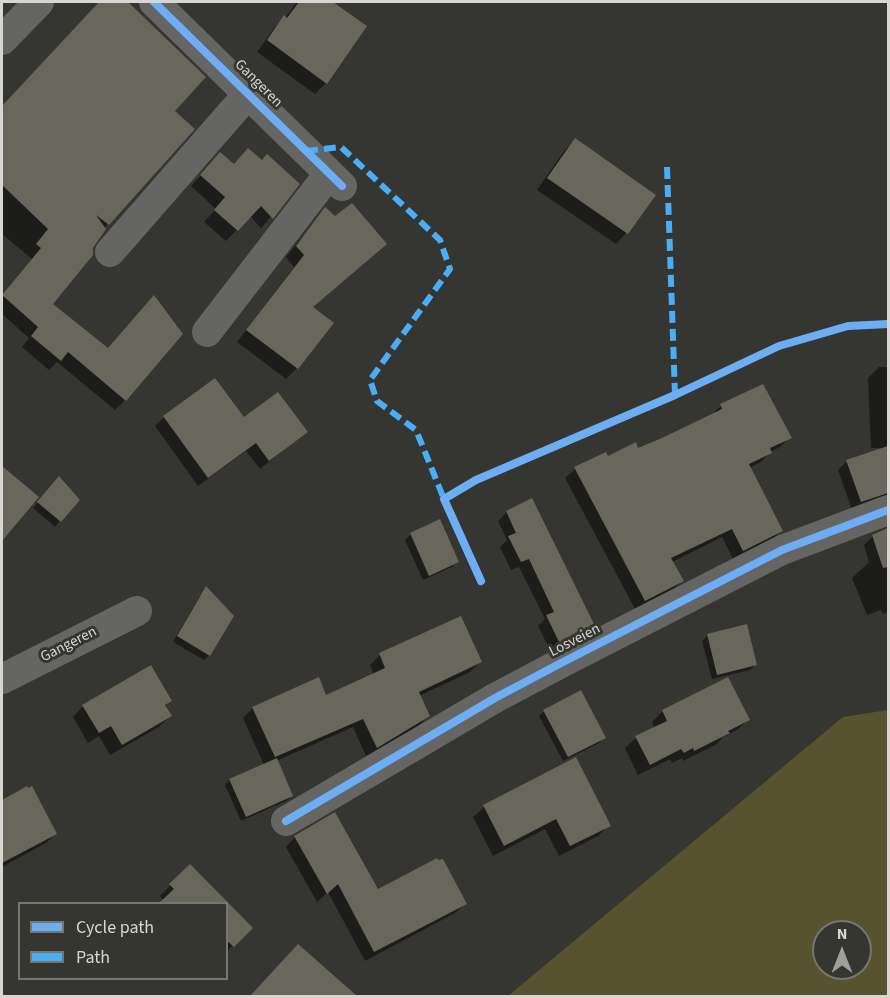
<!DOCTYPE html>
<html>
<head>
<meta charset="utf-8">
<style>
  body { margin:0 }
  #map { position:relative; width:890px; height:998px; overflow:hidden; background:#353532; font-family:"Source Sans 3",sans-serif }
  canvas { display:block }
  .frame { position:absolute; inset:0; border:3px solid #d7d6d3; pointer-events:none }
  .legend { position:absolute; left:18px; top:902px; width:210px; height:78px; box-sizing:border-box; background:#363631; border:2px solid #767672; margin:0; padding:8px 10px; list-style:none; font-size:18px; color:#d7d6d3 }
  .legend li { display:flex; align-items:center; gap:12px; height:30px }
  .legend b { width:30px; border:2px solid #767672 }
  .north { position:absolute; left:812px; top:920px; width:60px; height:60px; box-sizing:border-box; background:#363631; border:2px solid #767672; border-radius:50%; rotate:0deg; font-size:16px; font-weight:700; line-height:24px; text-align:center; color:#d7d6d3 }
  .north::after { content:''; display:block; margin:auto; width:21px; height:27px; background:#9e9e9b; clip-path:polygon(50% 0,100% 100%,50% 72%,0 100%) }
</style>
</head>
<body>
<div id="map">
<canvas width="890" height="998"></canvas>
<div class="frame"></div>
<ul class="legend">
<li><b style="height:8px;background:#6dadf4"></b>Cycle path</li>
<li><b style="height:8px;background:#49aef6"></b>Path</li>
</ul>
<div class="north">N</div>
</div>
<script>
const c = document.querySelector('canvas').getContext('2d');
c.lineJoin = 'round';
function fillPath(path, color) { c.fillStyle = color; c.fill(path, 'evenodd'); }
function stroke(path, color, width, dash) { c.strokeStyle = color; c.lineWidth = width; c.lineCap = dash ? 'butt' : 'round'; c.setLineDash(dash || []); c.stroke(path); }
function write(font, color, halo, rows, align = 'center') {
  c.font = font + ' "Source Sans 3",sans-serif'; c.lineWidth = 6; c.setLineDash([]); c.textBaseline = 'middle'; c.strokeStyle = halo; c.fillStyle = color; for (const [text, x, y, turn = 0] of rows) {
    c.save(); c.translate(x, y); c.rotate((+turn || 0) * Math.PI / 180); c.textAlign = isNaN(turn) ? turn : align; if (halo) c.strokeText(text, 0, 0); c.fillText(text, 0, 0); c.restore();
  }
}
const green = new Path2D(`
  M888,710v286h-380l335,-279zM824,932h36v36h-36z`);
const shadow = new Path2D(`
  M100,2h14l11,10 47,99 20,18 -88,99 -53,76 57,45 17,51 -10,10 -58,-48 -8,8 -27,-23 7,-9 -27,-24v-19l30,-36 -30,-25v-127z
  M297,2h33l35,24 -39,57 -11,11 -58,-42 17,-24 11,-10z
  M575,140l79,55 -28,38 -10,11 -79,-54 27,-39z
  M210,165h23l65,19 -37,44 -11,-12 -24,25 -22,-19 12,-13 -25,-23z
  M325,209l10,9 -23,90 20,15 -35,45 -11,11 -49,-37 57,-75 -8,-10z
  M879,367h9v138l-36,5 -14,-40 9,-9 37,-13h-13l-3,-70z
  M721,406l69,31 -10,10 -10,5 -9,10 -12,6 32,63 -10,10 -38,18 -11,-22 -50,25 10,19 -10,9 -37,19 -70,-131 10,-9 30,-15 2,4 31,-8 73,-35z
  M164,417l79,3 63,12 -46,37 -14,-18 -48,35 -43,-60z
  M2,468l34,29 -34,42z
  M54,484l24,16 -23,27 -22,-19z
  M507,512l86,114 -9,9 -33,17 -13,-26 7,-7 -26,-52 -8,3 -11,-23 7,-7 -9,-19z
  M888,530v82l-5,2 -2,-4 -14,5 -15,-37 17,-16 -5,-17 9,-9z
  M411,534l46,28 -5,5 -29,13 -18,-40z
  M206,589l3,66 -5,5 -31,-18 28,-48z
  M460,618l20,44 -10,10 -51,24 9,20 -10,10 -52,30 -13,-29 -77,34 16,35 -6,5 -45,20 -16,-36 5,-5 34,-15 -21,-47 10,-10 73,-11 48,-22 -4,-10 10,-10z
  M746,626l9,38 -5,6 -38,9 -10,-38 5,-5z
  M170,701l-5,5 5,10 -11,11 -49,28 -11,-19 -11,7 -15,-26 10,-11z
  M544,711l60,26 -5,6 -36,18 -24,-45z
  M663,711l85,9 -11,10 -14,7 -6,7 -34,17 -1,-3 -10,5 -2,-4 -32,16 -13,-27 11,-10 19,-10 -3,-6z
  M27,788l28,46 -9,9 -44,24v-65z
  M484,807l125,18 -11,11 -39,20 -14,-27 -52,27 -20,-39z
  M295,837l82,54 88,13 -10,9 -90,48 -37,-69 -11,10 -31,-55z
  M190,866l36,38h-65l3,-3 -4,-5z
  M226,904l25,24 -25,24z
  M288,956l50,26 -13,14h-74z`);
const building = new Path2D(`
  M99,2h29l78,75 -31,34 20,18 -86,96 -13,-10 10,14 -13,19v7l-40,49 55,44 46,-53 29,39 -57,67 -58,-49 -7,9 -30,-25 7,-9 -36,-32 39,-47 -5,-4 12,-15 -46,-44v-79z
  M299,2h34l34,24 -40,58 -60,-44 17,-25 3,3z
  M575,138l81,57 -28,39 -81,-56z
  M248,148l14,12 5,-6 33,30 -27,35 -12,-13 -23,25 -24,-21 11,-13 -25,-22 20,-23 14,12z
  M352,203l35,41 -74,63 21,16 -36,46 -52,-39 58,-75 -8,-9 29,-39 10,9z
  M215,378l29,39 34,-25 30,40 -39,29 -13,-18 -48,35 -45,-62z
  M763,384l29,54 -22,10 2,5 -23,11 34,67 -40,20 -11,-22 -61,29 13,23 -39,20 -71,-134 32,-15 2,4 28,-14 2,6 24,-10 60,-29 -2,-5z
  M888,446v47l-27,9 -15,-42z
  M2,466l37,31 -37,44z
  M59,476l21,24 -19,22 -24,-20z
  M532,498l63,128 -35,18 -14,-29 8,-3 -25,-53 -8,3 -13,-26 8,-3 -10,-22z
  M440,519l19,43 -30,14 -19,-43z
  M888,528v39l-5,1 -11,-33z
  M206,586l28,30 -24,40 -33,-20z
  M461,616l21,46 -63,30 11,24 -53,32 -14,-29 -88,38 -23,-50 67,-30 7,18 59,-27 -6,-15z
  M747,624l10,41 -40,10 -10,-41z
  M151,665l21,36 -7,4 7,11 -50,29 -11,-19 -12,7 -17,-28z
  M728,677l22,43 -22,11 2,2 -36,18 -1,-3 -9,5 -3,-4 -31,16 -15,-29 32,-15 -5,-11z
  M581,690l25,48 -38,19 -25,-47z
  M576,757l35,69 -41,20 -14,-27 -52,27 -21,-41z
  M277,758l16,38 -47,21 -17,-38z
  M27,786l1,2 4,-2 25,48 -55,29v-63z
  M335,812l43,77 59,-31 1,2 5,-1 24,45 -93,48 -36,-68 -11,10 -33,-58z
  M190,864l63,64 -19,19 -8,-7v-37h-67l15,-14 -5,-5z
  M298,944l59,52h-107z`);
const minor = new Path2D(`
  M154,2l188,184
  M2,40l37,-38
  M110,252l138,-158
  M207,332l122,-158
  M2,679l135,-68
  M286,821l209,-123 68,-36 219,-112 106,-40`);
const quiet = new Path2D(`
  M306,151l35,-4 99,93 10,29 -80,111 7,21 39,29 28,69
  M667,167l8,228`);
const cycleway = new Path2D(`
  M154,2l188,184
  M481,581l-37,-82 32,-19 199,-85 104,-49 69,-20 40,-2
  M286,821l209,-123 68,-36 219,-112 106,-40`);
const streetNames = [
  ["Gangeren",258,84,45],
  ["Losveien",575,641,-27],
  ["Gangeren",69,645,-27]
];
fillPath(green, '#58532f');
fillPath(shadow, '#0007');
fillPath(building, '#69675c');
stroke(minor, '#656563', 30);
stroke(quiet, '#49aef6', 6, [12, 6]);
stroke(cycleway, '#6dadf4', 8);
write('15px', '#d7d6d3', '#363631', streetNames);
</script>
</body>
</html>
